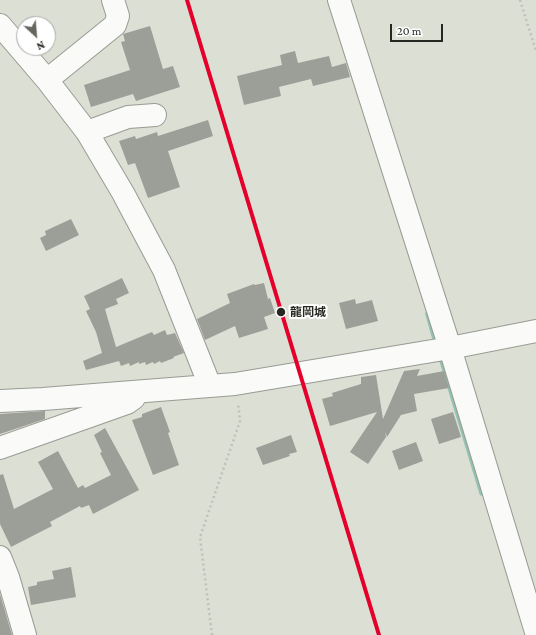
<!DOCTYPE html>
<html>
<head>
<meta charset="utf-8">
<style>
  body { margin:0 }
  #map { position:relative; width:536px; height:635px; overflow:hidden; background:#dcdfd4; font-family:"Crimson Pro",serif }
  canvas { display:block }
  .north { position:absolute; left:16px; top:16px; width:40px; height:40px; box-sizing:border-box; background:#fff; border:1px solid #a8a9a6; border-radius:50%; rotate:154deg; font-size:11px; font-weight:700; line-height:16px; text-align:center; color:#252720 }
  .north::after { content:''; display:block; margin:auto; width:14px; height:18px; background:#65675f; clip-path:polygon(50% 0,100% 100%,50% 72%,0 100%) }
  .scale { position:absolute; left:390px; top:24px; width:53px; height:18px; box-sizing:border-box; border:2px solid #252720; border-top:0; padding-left:5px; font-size:12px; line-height:14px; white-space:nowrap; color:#252720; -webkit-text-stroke:3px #fff; paint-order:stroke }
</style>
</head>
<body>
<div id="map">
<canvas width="536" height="635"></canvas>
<div class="north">N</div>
<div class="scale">20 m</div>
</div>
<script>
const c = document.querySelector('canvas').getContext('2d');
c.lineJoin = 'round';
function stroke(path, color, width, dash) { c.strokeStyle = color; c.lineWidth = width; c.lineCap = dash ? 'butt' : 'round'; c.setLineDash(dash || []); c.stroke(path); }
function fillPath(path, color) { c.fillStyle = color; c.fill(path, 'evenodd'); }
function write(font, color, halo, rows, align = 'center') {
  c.font = font + ' "Crimson Pro","Noto Sans JP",serif'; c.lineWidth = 4; c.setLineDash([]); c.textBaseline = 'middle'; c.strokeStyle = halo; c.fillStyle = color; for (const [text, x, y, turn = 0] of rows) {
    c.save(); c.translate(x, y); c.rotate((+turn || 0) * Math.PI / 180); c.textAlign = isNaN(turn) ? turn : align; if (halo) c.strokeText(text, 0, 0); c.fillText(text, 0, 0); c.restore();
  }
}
const stream = new Path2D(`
  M428,314l9,32
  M440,354l42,139`);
const building = new Path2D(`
  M150,26l13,43 10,-3 7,21 -44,14 -3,-7 -42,13 -7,-22 46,-15 -9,-28 4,-1 -2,-7z
  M295,51l3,12 31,-7 3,11 14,-4 4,14 -37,9 -2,-7 -32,8 2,9 -37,9 -7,-29 45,-11 -2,-10z
  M208,120l5,16 -45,15 12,36 -32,11 -13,-35 -7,2 -9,-24 16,-5 1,3 21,-7 1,4z
  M71,219l8,16 -33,16 -6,-13 6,-3 -1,-4z
  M122,278l7,15 -13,6 2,5 -13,5 11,38 36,-15 2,3 11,-5 2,5 8,-2 9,20 -11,4 1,1 -13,5 -1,-2 -6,3 -1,-2 -7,3 -1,-3 -6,2v-2l-9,4 -1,-3 -8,3 -2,-5 -33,9 -3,-9 19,-8 -6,-21 -10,-21 4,-2 -6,-13z
  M264,283l4,16 2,-1 5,15 -11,4 4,12 -29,9 -4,-12 -30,14 -8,-21 33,-16 -3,-9 27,-10 1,1z
  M355,299l1,5 16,-4 6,21 -32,8 -7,-26z
  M420,369l-3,7 27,-5 5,17 -35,6 3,17 -16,4 -14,22 -2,-5 1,5 -18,27 -18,-12 27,-40 -47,14 -8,-27 11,-3 -1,-3 29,-9v-7l15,-2 7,44 21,-48z
  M161,407l9,25 -2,1 11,32 -26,10 -21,-55 10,-3v-3z
  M45,411v8l-45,15v-20z
  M453,412l8,25 -22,7 -8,-25z
  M105,428l34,62 -46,24 -4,-9 -8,3 -1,-2 -30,16 2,4 -41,21 -11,-23v-49l3,-1 11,35 39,-20 -15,-27 20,-11 20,37 5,-3 2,3 26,-13 -11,-22 2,-1 -8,-17z
  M291,435l6,17 -8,2 1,2 -27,9 -7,-17z
  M416,442l7,19 -24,9 -7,-19z
  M71,567l5,30 -45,8 -3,-18 9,-2v-3l17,-3 -2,-8z
  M0,594l12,41h-12z`);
const path = new Path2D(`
  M520,0l16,51
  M212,635l-12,-98 40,-116 -2,-18`);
const minor = new Path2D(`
  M339,0l111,348 86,284
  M0,25l47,55 40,52 36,61 41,77 46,116
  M47,80l68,-55 3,-9 -5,-16
  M87,132l41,-15 27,-2
  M0,401l43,-2 192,-15 215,-36 86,-17
  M0,448l127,-45 7,-5 1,-3
  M0,557l8,20 17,58`);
const rail1 = new Path2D(`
  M187,0l192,635`);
const markers = [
  [281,312,5,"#252720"]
];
const stopNames = [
  ["龍岡城",290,312]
];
stroke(stream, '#92c2b1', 5.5);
fillPath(building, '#9b9f98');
stroke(minor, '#999b93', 24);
stroke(path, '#bfc0bc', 2.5, [2, 3]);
stroke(minor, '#fafaf9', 22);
stroke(rail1, '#e4002b', 4);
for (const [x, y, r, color] of markers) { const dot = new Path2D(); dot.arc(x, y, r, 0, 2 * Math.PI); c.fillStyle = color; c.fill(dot); stroke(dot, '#fff', 1.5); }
write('bold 12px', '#252720', '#fff', stopNames, 'left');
</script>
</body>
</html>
